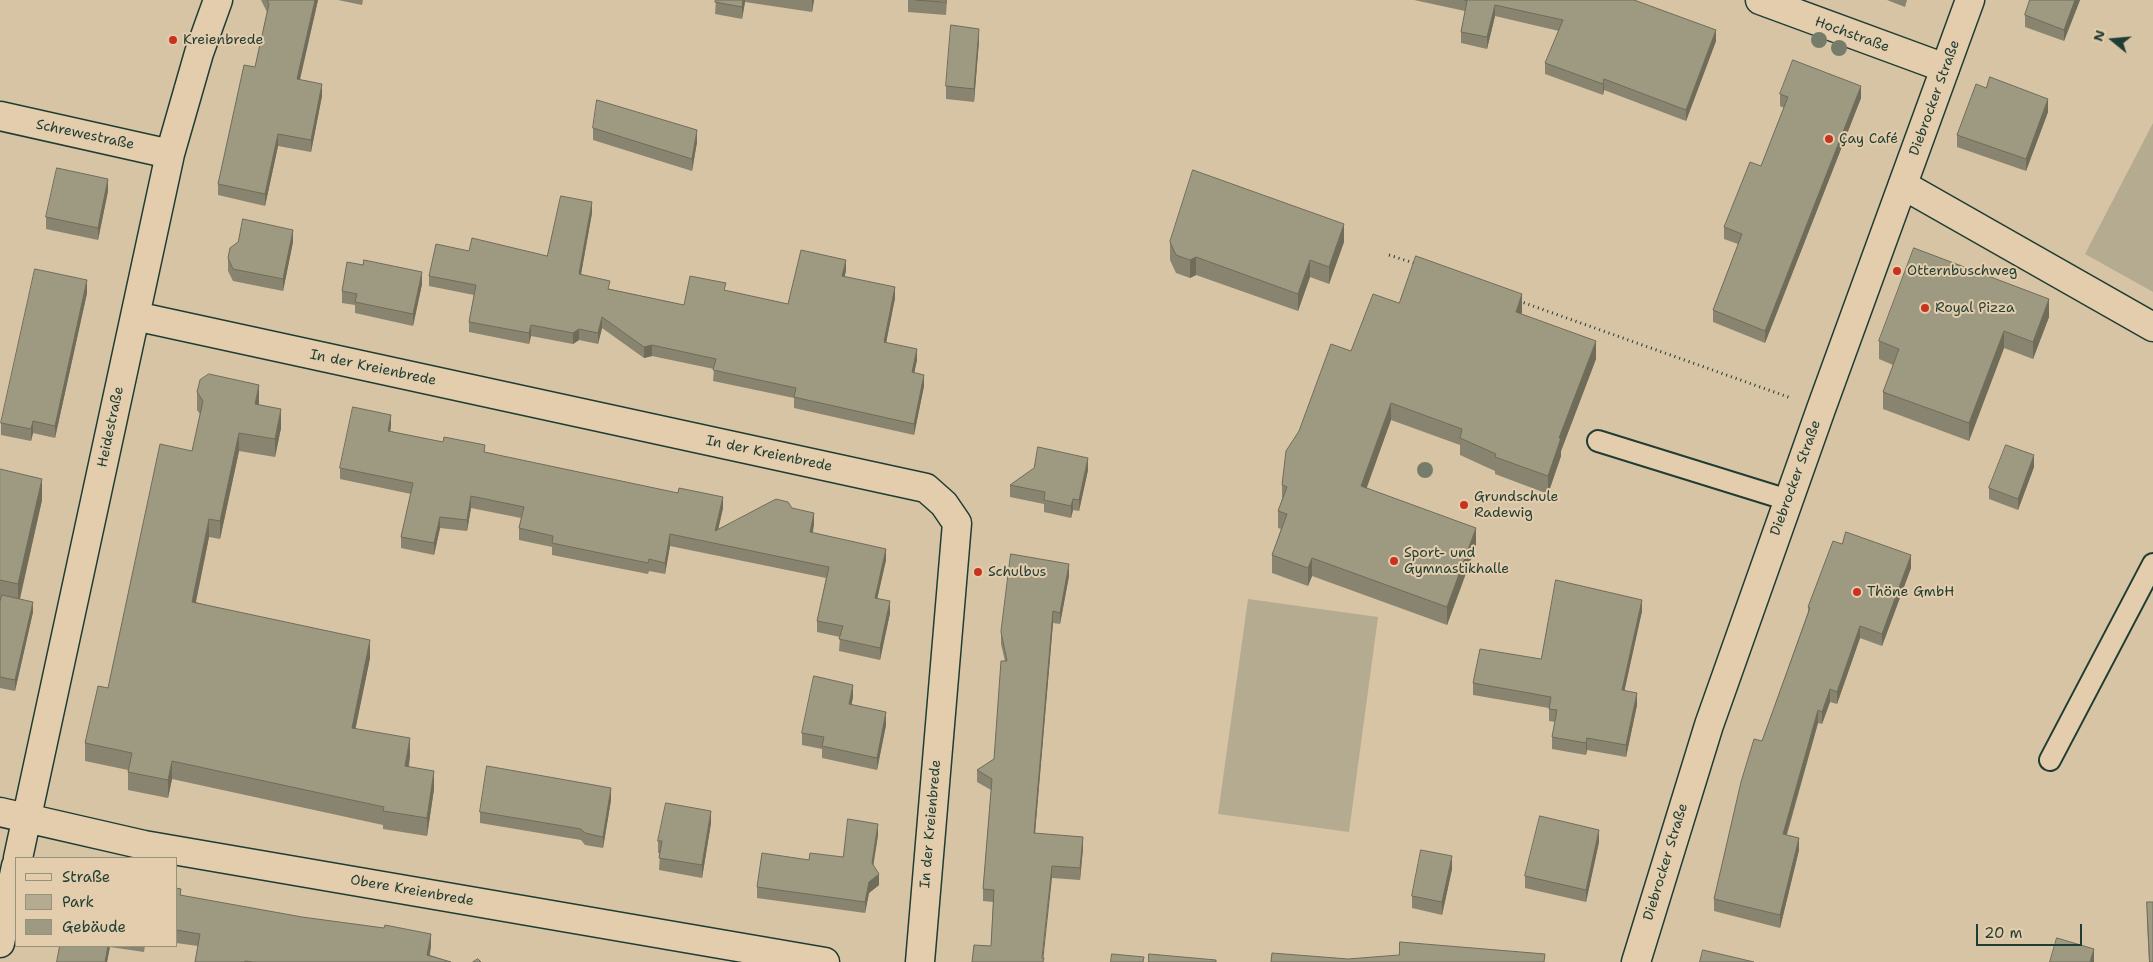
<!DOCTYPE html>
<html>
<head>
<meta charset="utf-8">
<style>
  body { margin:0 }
  #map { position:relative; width:2153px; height:962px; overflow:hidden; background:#d7c4a5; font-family:"Shantell Sans",sans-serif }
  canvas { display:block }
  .legend { position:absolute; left:15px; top:857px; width:162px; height:90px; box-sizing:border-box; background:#e3cdac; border:1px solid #95937c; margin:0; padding:6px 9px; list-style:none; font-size:15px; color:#1f3d34 }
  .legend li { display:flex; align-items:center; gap:10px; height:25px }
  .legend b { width:25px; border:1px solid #95937c }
  .north { position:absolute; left:2088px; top:15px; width:50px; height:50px; -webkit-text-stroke:4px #e3cdac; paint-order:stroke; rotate:287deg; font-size:14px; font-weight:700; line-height:20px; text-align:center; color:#1f3d34 }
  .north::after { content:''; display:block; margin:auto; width:18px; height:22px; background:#1f3d34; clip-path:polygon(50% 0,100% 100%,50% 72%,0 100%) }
  .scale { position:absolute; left:1976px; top:924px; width:106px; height:22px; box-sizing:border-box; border:2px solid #1f3d34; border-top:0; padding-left:6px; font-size:15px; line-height:18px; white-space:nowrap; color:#1f3d34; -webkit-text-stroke:4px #e3cdac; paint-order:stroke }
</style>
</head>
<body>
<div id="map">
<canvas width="2153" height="962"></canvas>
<ul class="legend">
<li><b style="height:6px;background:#e3cdac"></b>Straße</li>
<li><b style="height:14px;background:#b5ab90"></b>Park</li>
<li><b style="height:14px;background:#9e9a81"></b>Gebäude</li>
</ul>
<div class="north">N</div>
<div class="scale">20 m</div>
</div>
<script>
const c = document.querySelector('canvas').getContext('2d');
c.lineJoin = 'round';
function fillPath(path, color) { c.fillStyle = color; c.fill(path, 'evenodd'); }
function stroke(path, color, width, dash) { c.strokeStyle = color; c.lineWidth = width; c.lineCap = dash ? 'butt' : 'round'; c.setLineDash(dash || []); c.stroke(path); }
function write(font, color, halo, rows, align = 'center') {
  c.font = font + ' "Shantell Sans",sans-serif'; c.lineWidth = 4; c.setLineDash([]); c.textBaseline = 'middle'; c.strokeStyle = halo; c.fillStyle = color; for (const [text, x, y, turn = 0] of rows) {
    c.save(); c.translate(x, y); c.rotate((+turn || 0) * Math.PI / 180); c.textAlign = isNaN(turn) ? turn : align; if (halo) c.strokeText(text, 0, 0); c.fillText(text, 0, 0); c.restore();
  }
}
const green = new Path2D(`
  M2153,123v169l-68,-38z
  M1248,599l130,18 -29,215 -131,-18z`);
const path = new Path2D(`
  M1389,255l28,9
  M1519,301l272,97`);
const lane = new Path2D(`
  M1598,441l190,59
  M2050,760l103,-196`);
const street = new Path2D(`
  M1760,0l185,68
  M0,116l170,38
  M1903,185l250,142
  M135,316l791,172 18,16 13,19 -37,439
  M0,812l144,33 681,117
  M18,858l152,-704 29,-101 19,-53
  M0,943l16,-77`);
const secondary = new Path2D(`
  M1636,962l73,-237 112,-316 149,-409`);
const trees = [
  [1819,40],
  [1839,48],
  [1425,470]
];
const wall = new Path2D(`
  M261,0h57l-18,80 22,16 -11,56 -33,-6 -13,60 -47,-11v-11l37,-117 12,-55z
  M338,0h25l-1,5z
  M716,0h98l-2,12 -67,-10 -3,17 -27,-5z
  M908,0h39l-1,15 -38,-3z
  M1414,0h220l82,41 -30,80 -82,-31 -1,5 -58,-21v-11l14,-32 -64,-15 -8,33 -26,-6v-11l4,-21z
  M1887,0h20l-2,7z
  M2030,0h50l-16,41 -39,-14v-12z
  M979,41l-5,61 -28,-3v-13z
  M1780,94l81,4 -96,245 -52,-21v-12l25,-66 -14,-5v-12l37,-61 23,-58 -4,-2z
  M2048,112l-22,59 -69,-24v-12z
  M593,128l104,14 -5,29 -99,-31z
  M108,191l-10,49 -52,-11v-12z
  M592,213l-11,61 29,15 74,16 42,-14 62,13 58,-33 -2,5 51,22 -9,45 31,17 -3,13 10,13 -10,49 -120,-27v-10l-81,-17 1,-12 -62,-13 -8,2 -42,-30 -4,16 -19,-4 -6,4 -42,-8 -2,8 -60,-12v-10l5,-27 -45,-9v-10l40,-25 78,5z
  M293,242l-10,49 -50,-10 -5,-10v-13z
  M1170,242h174l-15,42 -19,-7 -12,34 -102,-36 -6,3 -14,-5 -6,-13z
  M422,284l-9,42 -58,-13v-8l-13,-2v-12z
  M87,293l-32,145 -22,-5 -2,8 -30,-6v-12z
  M1399,303l123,9 -1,2 75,45 -35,92v5l-13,38 -53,-20v-3l-35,-16v-10l-69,-25 -25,68 110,58 -29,79 -135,-49 -4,10 -36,-13v-18l9,-26 -3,-1v-17l4,-12v-14z
  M2049,317l-16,42 -29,-11 -35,93 -86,-32v-17l10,-27 -14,-6v-18z
  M197,392l62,11 -1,2 23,23 -6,29 -36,-6 -19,88 -11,-2 -13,65 174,56 -15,71 55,27 -1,11 25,22 -7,47 -44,-7v-4l-211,-46 -4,19 -40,-8v-20l-43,-9v-18l23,-55 84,-237 8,-37 -3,-4z
  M391,427l-1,4 95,21 238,56 -5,22 74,-22 22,16 -1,9 73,27 -9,38 13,15 -10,47 -41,-9 1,-14 -23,-5v-11l9,-43 -156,-32 -5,28 -16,-3 -1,3 -96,-19v-8l-33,-7v-12l2,-10 -50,-10 -4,23 -27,-3 -6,27 -33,-7v-11l10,-43 -71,-15v-11z
  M2034,467l-16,43 -29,-11v-11z
  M0,469l42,31 -22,99 13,13 -18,79 -15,-3z
  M1088,470l-9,41 -6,-1 -2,8 -27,-6v-8l-34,-7v-12z
  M1911,568l-29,78 -22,-8 -23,66 -7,-2 -8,22 -4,-1 -31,112 12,15 -19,78 -66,-17v-12l48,-158 46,-129v-5z
  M1069,576l-9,48 -7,-1 -18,210 48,15 -3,32 -28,-2 -61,68 2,-44 -10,-1v-12l8,-99 -14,-8v-12l17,-11 11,-98 -4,-17v-12z
  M1642,611l-18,80 13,14 -11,52 -39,-7 -1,5 -34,-6v-12l3,-15 -6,-1v-13l-76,-13v-12l68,-24z
  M853,697l-2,8 35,20 -9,45 -55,-12v-9l-20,-4v-12z
  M611,800l-8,48 -18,-3 -4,-5 -101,-17v-11z
  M711,823l-9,55 -43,-8 1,-17h-2v-12z
  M878,835l-5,30 6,20 -10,8 -4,20 -108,-15v-11l52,-27 34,-3z
  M1599,842l-13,60 -61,-14v-12z
  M1452,869l-10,46 -30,-7v-12z
  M176,888l5,8 250,50 -1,9 21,7h-256l3,-16 -22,-3z
  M2147,902l6,60h-4l-2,-42z
  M60,946h85l-1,6 -34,-5 -3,15h-50z`);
const shadedWall = new Path2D(`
  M315,0h3l-21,91v-12z
  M743,0h2v2l-3,17v-12z
  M812,0h2l-2,12z
  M2075,0h5l-16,41v-11z
  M1495,5v11l-8,33v-12z
  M979,29v12l-5,61v-13z
  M1716,30v11l-30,80v-11z
  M1604,79v11l-1,5v-11z
  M322,84v12l-11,56v-12z
  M1861,86v12l-96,245v-12z
  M2048,99v13l-22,59v-12z
  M697,130v12l-5,29v-12z
  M278,134v12l-13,60v-12z
  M108,179v12l-10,49v-12z
  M592,202v11l-13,72v-11z
  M1344,224v18l-15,42v-17z
  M293,230v12l-10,49v-12z
  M1196,257v18l-6,3v-18z
  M846,260v11l-4,16v-11z
  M1310,260v17l-12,34v-17z
  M422,272v12l-9,42v-12z
  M87,280v13l-32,145v-12z
  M895,287v11l-11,55v-11z
  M1522,294v18l-6,18v-18z
  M2049,299v18l-16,42v-17z
  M602,317v11l-4,16v-11z
  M531,325v11l-2,8v-11z
  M579,329v11l-6,4v-11z
  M2004,331v17l-35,93v-18z
  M1596,341v18l-35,92v5l-13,38v-18l11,-38z
  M652,345v11l-8,2v-11z
  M917,349v11l-5,23v-11z
  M924,375v11l-10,49v-11z
  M259,385v18l-4,19v-18z
  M1391,403v17l-30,84v-18z
  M281,409v19l-6,29v-18z
  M391,415v12l-3,15v-11z
  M33,421v12l-2,8v-12z
  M239,433v18l-19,88v-18z
  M2034,455v12l-16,43v-11z
  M1088,458v12l-9,41v-11z
  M42,479v21l-24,106v-22z
  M471,496v12l-4,23v-11z
  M723,497v11l-8,35v-12z
  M1073,499v11l-2,8v-12z
  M814,513v11l-4,19v-11z
  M440,517v11l-6,27v-12z
  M209,519v18l-17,83v-18z
  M1476,528v18l-29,79v-18z
  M670,534v12l-5,28v-11z
  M886,549v11l-11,49v-11z
  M1911,555v13l-29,78v-12z
  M1312,558v18l-4,10v-18z
  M1069,564v12l-9,48v-11z
  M1642,600v11l-20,91v-12z
  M890,601v12l-10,47v-12z
  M33,602v10l-18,79v-11z
  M1053,611v12l-19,222v-12z
  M1860,626v12l-23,66v-12z
  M370,640v18l-18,88v-18z
  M853,685v12l-4,20v-13z
  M1830,689v13l-8,22v-12z
  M1637,693v12l-11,52v-12z
  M1818,710v13l-35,123v-12z
  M886,712v13l-9,45v-12z
  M410,738v18l-5,28v-18z
  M1587,738v12l-1,5v-12z
  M172,761v18l-4,19v-18z
  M434,771v18l-7,47v-18z
  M611,788v12l-8,48v-11z
  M711,811v12l-9,55v-13z
  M878,824v11l-6,39v-11z
  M1599,830v12l-13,60v-12z
  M1083,837v11l-3,32v-12z
  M1799,838v12l-19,78v-13z
  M1452,856v13l-10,46v-13z
  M1052,866v12l-9,84h-1z
  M879,874v11l-10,8 -4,20v-11l4,-20z
  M431,934v12l-3,16 -1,-7z
  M108,946h2l-3,16h-2z
  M2094,949v13h-4z`);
const building = new Path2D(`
  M267,0h48l-18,79 25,5 -11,56 -33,-6 -13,60 -47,-10 26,-119 11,2 14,-63z
  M716,0h27l-1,7 -27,-5z
  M916,0h30v2z
  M1464,0h170l82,30 -30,80 -82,-31 -1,5 -58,-21 18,-43 -68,-15 -8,32 -26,-5 6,-31z
  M2030,0h45l-11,30 -39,-15z
  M951,25l28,4 -5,60 -28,-3z
  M1793,60l68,26 -96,245 -52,-21 29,-76 -18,-7 26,-65 11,4 27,-69 -8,-3z
  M1990,77l58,22 -22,60 -69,-24 19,-51 10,4z
  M597,100l100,30 -5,29 -99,-31z
  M57,168l51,11 -10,49 -52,-11z
  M1193,170l151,54 -15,43 -19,-7 -12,34 -102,-37 -6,3 -14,-5 -6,-13z
  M561,196l31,6 -13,72 31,7 -2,8 76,16 6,-29 36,7 -2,7 64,14 13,-54 45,10 -4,16 53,11 -11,55 33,7 -5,23 12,3 -10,49 -120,-27 2,-9 -83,-18 3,-11 -64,-14 -8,2 -42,-30 -4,16 -19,-4 -6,4 -42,-8 -2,8 -60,-11 7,-37 -47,-9 7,-32 33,7 3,-13 75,18z
  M243,219l50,11 -10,49 -50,-10 -5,-11 2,-10 8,-6z
  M1914,248l135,51 -16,43 -29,-11 -35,92 -86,-31 16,-43 -20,-8z
  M1416,256l106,38 -6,18 80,29 -37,97h2l-13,38 -53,-19 1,-3 -36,-16 2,-9 -71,-26 -30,83 115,42 -29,79 -135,-49 -4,10 -36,-13 15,-41 -9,-3 9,-24 -5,-2 4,-34 13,-20 32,-87 20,7 22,-57 26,9z
  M364,260l58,12 -9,42 -58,-12 2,-8 -15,-3 5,-29 16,3z
  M35,269l52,11 -32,146 -22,-5 -2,8 -30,-6z
  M209,374l50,11 -4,19 26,5 -6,30 -36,-6 -19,88 -11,-2 -17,83 178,38 -18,88 58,10 -5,28 29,5 -7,47 -44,-7 1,-4 -212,-46 -4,19 -40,-8 4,-19 -47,-10 13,-57 10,2 52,-244 32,7 11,-50 -6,-9 3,-12z
  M353,407l38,8 -3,16 55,11 1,-5 41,8 -1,7 194,41 1,-5 44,9 -8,34 61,-32 12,3 4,6 22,5 -4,19 76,17 -11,49 15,3 -10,47 -41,-9 4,-13 -26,-5 12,-54 -159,-33 -5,29 -16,-4 -1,4 -96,-20 1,-7 -34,-8 5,-21 -53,-11 -4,24 -27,-3 -6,26 -33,-6 12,-54 -73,-15z
  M2006,445l28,10 -16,44 -29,-11z
  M1038,447l50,11 -9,42 -6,-1 -2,7 -27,-6 1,-8 -35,-7 24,-17z
  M0,469l42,10 -24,105 -18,-4z
  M1846,532l65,23 -29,79 -22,-8 -23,66 -7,-3 -8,23 -4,-2 -35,124 16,4 -19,77 -66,-16 27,-117 13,-43 8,2 48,-133 -2,-1 25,-66 9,3z
  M1011,554l58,10 -9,49 -7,-2 -19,222 49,4 -3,31 -28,-2 -10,92h2l-1,4h-71l2,-17 17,1 3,-56 -11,-1 9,-110 -15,-9 17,-11 7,-98h6l-6,-29z
  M1556,580l86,20 -20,90 15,3 -11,52 -39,-7 -1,5 -34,-6 5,-27 -8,-1 2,-12 -78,-14 7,-34 61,10z
  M2,595l31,7 -18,78 -15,-3v-75z
  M814,676l39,9 -4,19 37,8 -9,46 -55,-12 2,-9 -22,-4z
  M487,766l124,22 -8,49 -18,-4 -4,-4 -101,-17z
  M666,803l45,8 -9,54 -43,-7 3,-17h-4z
  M1540,816l59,14 -13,60 -61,-14z
  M848,819l30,5 -6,39 7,11 -10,8 -4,20 -108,-15 5,-34 47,7 1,-7 33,4z
  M1421,850l31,6 -10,46 -30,-6z
  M176,888l5,1 -1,6 122,22 82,11 1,-3 46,9 -4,21 24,7h-198l-8,-1v1h-50l5,-28 -24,-4z
  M2147,902h6v60h-3z
  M2057,938l37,11 -4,13h-40z
  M1400,942l145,12 -1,8h-273l1,-9 76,6 51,-4z
  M60,946h48l-3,16h-48z
  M1703,950l51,12h-54z
  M1112,954l32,3 -1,5h-32z
  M1149,954l67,6v2h-67z
  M478,959l3,3h-8z`);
const markers = [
  [173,40,5,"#c8321e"],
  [1829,139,5,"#c8321e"],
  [1897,271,5,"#c8321e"],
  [1925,308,5,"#c8321e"],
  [1464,505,5,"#c8321e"],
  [1394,561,5,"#c8321e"],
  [978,572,5,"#c8321e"],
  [1857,592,5,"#c8321e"]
];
const streetNames = [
  ["Hochstraße",1852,35,20],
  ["Diebrocker Straße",1935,98,-70],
  ["Schrewestraße",85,135,12],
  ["In der Kreienbrede",373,368,12],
  ["Heidestraße",111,427,-78],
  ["In der Kreienbrede",769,454,12],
  ["Diebrocker Straße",1796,478,-70],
  ["In der Kreienbrede",931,824,-85],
  ["Diebrocker Straße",1666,862,-73],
  ["Obere Kreienbrede",412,891,10]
];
const poiNames = [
  ["Kreienbrede",183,40],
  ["Çay Café",1839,139],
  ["Otternbuschweg",1907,271],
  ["Royal Pizza",1935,308],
  ["Grundschule",1474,497],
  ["Radewig",1474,513],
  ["Sport- und",1404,553],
  ["Gymnastikhalle",1404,569],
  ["Schulbus",988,572],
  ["Thöne GmbH",1867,592]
];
fillPath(green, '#b5ab90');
stroke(lane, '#1f3d34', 24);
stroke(street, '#1f3d34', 31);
stroke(secondary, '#1f3d34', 31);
stroke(path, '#1f3d34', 3, [1, 4]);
stroke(lane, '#e3cdac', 20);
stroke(street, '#e3cdac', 28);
stroke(secondary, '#e3cdac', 28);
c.fillStyle = '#767c6a';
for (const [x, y] of trees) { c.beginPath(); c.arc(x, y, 8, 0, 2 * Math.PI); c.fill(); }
fillPath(wall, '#88846f');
fillPath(shadedWall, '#6f6c5a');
fillPath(building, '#9e9a81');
stroke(building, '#6f6c5a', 1);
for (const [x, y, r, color] of markers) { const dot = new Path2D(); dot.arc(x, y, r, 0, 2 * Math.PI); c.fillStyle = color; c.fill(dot); stroke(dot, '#e3cdac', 2); }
write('14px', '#1f3d34', '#e3cdac', streetNames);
write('14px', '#1f3d34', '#e3cdac', poiNames, 'left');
</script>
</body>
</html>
